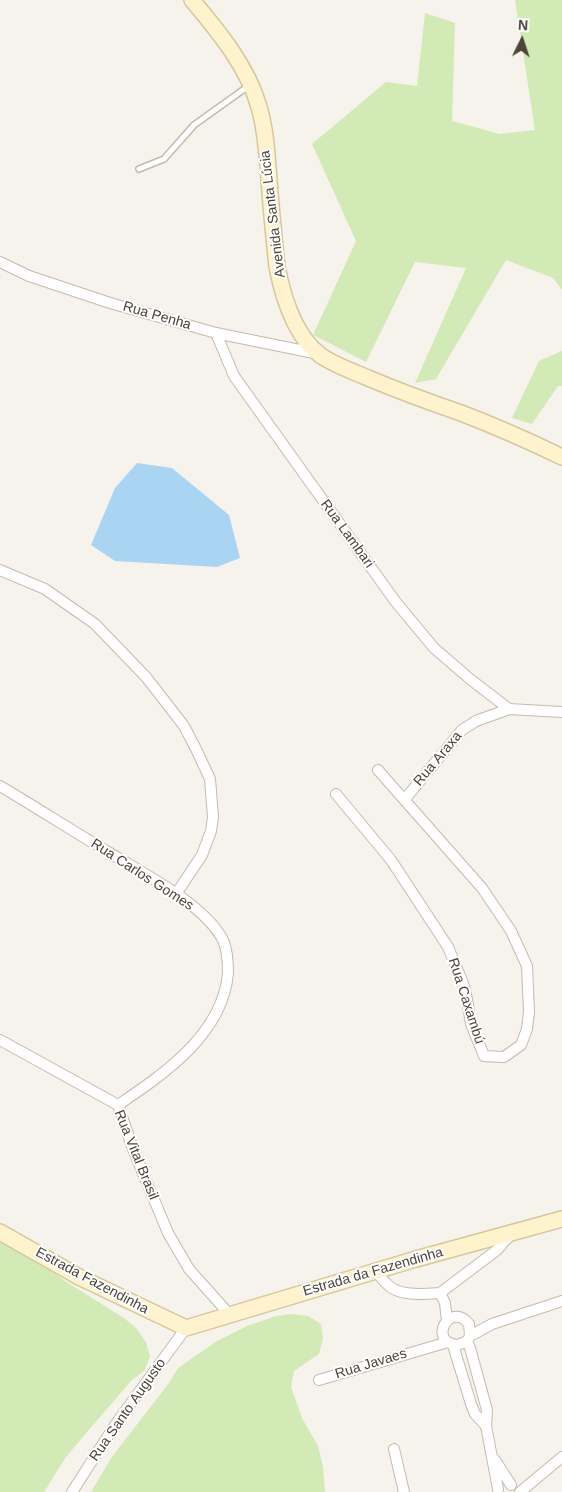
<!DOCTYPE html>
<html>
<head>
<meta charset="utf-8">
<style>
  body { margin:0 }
  #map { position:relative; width:562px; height:1492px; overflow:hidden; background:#f6f3ec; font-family:Arial,sans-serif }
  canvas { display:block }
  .north { position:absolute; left:497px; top:15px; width:50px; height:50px; -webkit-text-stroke:4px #fff; paint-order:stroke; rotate:4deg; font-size:14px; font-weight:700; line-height:20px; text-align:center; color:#4b4439 }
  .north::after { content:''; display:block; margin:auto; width:18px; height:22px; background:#4b4439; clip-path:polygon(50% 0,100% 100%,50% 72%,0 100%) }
</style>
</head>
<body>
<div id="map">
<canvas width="562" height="1492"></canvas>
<div class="north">N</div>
</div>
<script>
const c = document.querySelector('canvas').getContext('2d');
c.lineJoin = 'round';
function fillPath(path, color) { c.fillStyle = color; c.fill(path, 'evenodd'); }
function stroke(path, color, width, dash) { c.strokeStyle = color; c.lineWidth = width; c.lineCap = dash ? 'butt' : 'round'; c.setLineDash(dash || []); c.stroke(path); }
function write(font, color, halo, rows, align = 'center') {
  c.font = font + ' Arial,sans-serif'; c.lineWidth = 4; c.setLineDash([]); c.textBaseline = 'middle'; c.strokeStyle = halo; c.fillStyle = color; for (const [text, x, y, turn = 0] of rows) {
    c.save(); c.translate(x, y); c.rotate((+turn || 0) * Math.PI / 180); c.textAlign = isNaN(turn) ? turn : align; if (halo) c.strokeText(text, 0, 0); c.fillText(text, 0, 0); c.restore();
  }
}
const green = new Path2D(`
  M515,0h47v290l-9,-12 -47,-18 -70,119 -21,4 51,-115 -51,-6 -49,100 -53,-27 43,-94 -44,-97 74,-62 31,4 8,-73 30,10 -3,98 48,13 35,-4z
  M562,351v35h-4l-26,38 -20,-6 27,-57z
  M0,1237l14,6 51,38 59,37 12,10 10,14 4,15 -6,14 -12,9 -45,52 -21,25 -22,35h-44z
  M291,1314l17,2 13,8 2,15 -4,15 -25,17 -3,16 11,31 16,28 5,20 2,26h-234l20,-34 58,-75 9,-15 39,-27 30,-15 29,-10z`);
const water = new Path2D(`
  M137,463l35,5 57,47 11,43 -23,9 -102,-6 -24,-16 24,-57z`);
const lane = new Path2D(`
  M139,169l25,-10 30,-34 56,-40`);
const street = new Path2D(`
  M0,262l29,14 81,27 106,30 103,21
  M216,333l18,43 161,225 39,47 36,31 39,30
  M0,570l45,19 50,35 51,53 38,49 12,23 14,30 3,38 -2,14 -9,24 -26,39
  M0,786c37,22 73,45 110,67 34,21 94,51 113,87 4,9 5,23 5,33 -5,61 -64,101 -110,132
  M336,794l55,66 57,87 15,36 4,16 4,25 13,32 20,1 17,-12 6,-16 2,-17 -2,-46 -16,-35 -29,-43 -104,-118
  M405,799l57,-69 14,-9 33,-12 53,3
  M0,1040l118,65 15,44 35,84 21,36 41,46
  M377,1272c3,4 6,9 10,12 12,13 38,10 53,9
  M440,1293l57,-43 15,-17
  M440,1293l5,10 2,18
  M470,1336l-1,-12c-20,-24 -42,19 -11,21l9,-4 3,-5 22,-12 70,-23
  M467,1341l3,7 17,62 -1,16 12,63
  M453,1345l18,59 4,10 11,12
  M319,1380l129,-38
  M394,1449l10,43
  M495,1460l16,25
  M72,1492l43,-67 71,-97
  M520,1492l42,-35`);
const secondary = new Path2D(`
  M192,0c26,31 56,67 67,107 7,23 8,49 10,72 2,30 5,59 8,88 6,30 18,69 43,88 14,10 32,16 48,23 31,13 61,24 93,35 34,13 68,28 101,44
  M0,1232l79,45 107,51 230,-69 146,-40`);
const streetNames = [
  ["Avenida Santa Lúcia",273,214,-97],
  ["Rua Penha",157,316,16],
  ["Rua Lambari",347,534,54],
  ["Rua Araxa",438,759,-50],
  ["Rua Carlos Gomes",142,875,33],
  ["Rua Caxambú",466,1001,72],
  ["Rua Vital Brasil",136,1155,68],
  ["Estrada da Fazendinha",373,1272,-16],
  ["Estrada Fazendinha",92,1281,28],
  ["Rua Javaes",371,1364,-17],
  ["Rua Santo Augusto",128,1410,-55]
];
fillPath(green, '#d2eab5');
fillPath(water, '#a9d4f2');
stroke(lane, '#c2bbae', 8);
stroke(street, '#c2bbae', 12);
stroke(secondary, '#d6c79b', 18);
stroke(lane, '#fff', 5);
stroke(street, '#fff', 10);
stroke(secondary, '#fff3cd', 15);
write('14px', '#4b4439', '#fff', streetNames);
</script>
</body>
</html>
